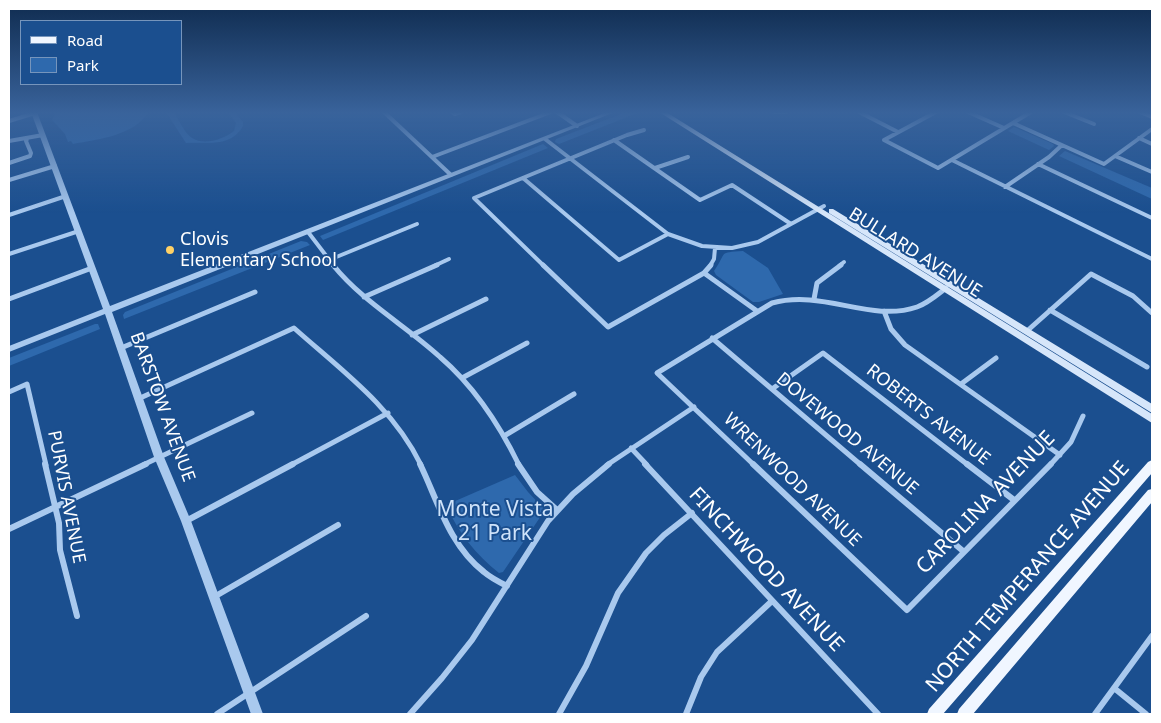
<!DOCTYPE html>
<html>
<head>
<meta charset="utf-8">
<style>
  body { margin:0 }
  #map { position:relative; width:1161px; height:723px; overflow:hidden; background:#1b4f8f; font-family:"Noto Sans",sans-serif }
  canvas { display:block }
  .frame { position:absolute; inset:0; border:10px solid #fff; pointer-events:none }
  .legend { position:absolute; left:20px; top:20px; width:162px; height:65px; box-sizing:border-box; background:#1b4f8f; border:1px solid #7695bc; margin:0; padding:6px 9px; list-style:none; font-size:15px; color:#fff }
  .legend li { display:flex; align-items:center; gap:10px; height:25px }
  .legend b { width:25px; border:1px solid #7695bc }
</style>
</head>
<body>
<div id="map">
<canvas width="1161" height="723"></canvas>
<div class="frame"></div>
<ul class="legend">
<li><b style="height:6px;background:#f0f6ff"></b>Road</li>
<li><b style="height:14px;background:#2e69ad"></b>Park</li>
</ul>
</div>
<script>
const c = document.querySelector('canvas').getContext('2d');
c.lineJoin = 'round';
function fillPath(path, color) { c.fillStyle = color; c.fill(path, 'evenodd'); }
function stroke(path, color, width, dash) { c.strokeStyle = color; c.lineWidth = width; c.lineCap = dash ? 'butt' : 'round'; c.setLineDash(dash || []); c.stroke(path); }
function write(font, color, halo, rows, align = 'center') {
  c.font = font + ' "Noto Sans",sans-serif'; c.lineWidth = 4; c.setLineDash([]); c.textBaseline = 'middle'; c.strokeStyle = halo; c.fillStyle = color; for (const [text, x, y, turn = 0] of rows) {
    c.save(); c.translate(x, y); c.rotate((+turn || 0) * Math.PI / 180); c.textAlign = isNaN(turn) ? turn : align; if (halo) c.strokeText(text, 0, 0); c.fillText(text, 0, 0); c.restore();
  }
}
const green = new Path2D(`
  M56,112h93c-16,24 -50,27 -76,32l-2,-3 -3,1 -3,-8 -13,-14z
  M166,112h8c5,8 11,22 18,26 12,8 32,1 42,-7l2,-8 -8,-11h7l8,10v4c-13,23 -38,15 -57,17z
  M626,112h14l-81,32 -4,-2 1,-3z
  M1014,127l39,17 1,2 -5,4 -41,-19z
  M543,144l5,4 -225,92 -3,-4z
  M1065,151l87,37v11l-93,-43z
  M301,241l6,1 3,3 -186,74 -1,-4 2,-3z
  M743,251l25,17 15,26 -24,8h-6l-37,-27 -2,-4c14,-20 3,-18 29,-20z
  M95,324h3l2,5 -91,37v-8z
  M515,475l13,17 17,18 -42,62 -4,1c-23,-18 -41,-41 -53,-68z`);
const minorFar2 = new Path2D(`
  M384,112l67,63
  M452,112l3,2 6,-2
  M557,112l20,14
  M774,112h12
  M859,112l39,20
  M968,112l36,16
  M1064,112l30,12
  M1140,112l12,5
  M9,121l26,-8
  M1013,123l91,41 48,-35
  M1139,138l13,6
  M545,139l123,95 34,12 30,2 26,-6 66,-36
  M614,140l86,60 32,-15 59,39
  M884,140l54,28 93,-56
  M884,140l52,-28
  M9,141l34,-6
  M1115,156l37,16
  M432,157l119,-45
  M952,160l200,99
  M9,163l21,-7 1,-3 -5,-12 1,-2
  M1038,164l114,54
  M655,168l33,-11
  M523,178l96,82 49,-26
  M9,180l46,-14
  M1005,187l44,-30 13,-12
  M9,215l57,-19
  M308,232l26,34
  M9,254l70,-23
  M329,260l88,-36
  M434,266l15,-7
  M544,266l-70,-68 153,-63 17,-5
  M710,266l4,-7 1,-11
  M839,266l5,-4`);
const minorFar1 = new Path2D(`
  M333,265c30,37 72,60 107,92 35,30 59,67 79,108
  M543,265l65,62 96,-54 7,-8
  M704,273l53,38
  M364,297l73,-32
  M9,299l83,-31
  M814,299l3,-16 24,-18
  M1050,310l97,57
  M884,311l7,18 14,16 155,110
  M1027,331l64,-57 42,22 19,17
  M412,335l74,-36
  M712,338l149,127
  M121,348l134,-56
  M462,378l65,-35
  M961,384l35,-26
  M772,389l51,-36 145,112
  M9,392l18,-8 19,81
  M138,399l156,-71c47,42 99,79 127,137
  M504,436l70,-42
  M631,448l16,17
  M143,465l109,-52
  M291,465l97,-52
  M607,465l87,-58
  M754,465l-97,-92 115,-70c52,-14 98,20 145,4 11,-4 20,-12 29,-19
  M1050,465l21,-23 12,-26`);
const minor = new Path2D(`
  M45,464l14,59 1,27 17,66
  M420,464c18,37 29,81 64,108 7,6 15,10 23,14
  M518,464l19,28 20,18
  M645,464l233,250
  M753,464l154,146 144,-146
  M860,464l103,87
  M967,464l47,36
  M186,521l107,-57
  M9,529l137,-65
  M214,597l124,-72
  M1114,688l32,26
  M217,714l149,-98
  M410,714l32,-36 30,-38 76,-119 25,-27 36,-30
  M559,714l27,-48 32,-73 28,-40 18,-18 28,-22
  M686,714l15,-37 16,-25 55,-51
  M1095,714l57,-78`);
const tertiary = new Path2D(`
  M31,112h6l73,194 497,-194h8l-503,200 52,145 27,64 72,193h-12l-70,-193 -27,-64 -49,-143 -96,38v-6l94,-37z`);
const secondary = new Path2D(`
  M659,112h7l486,302v9z
  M829,209h4l319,195v9l-323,-200z`);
const primary = new Path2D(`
  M1152,460v13l-209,241h-16l2,-5 219,-247z
  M1152,489v13l-179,212h-16l2,-5 189,-219z`);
const markers = [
  [170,250,5,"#ffd166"]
];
const poiNames = [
  ["Clovis",180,240],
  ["Elementary School",180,261]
];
const streetNames = [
  ["BULLARD AVENUE",915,253,32],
  ["BARSTOW AVENUE",162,407,70],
  ["ROBERTS AVENUE",928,415,38],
  ["DOVEWOOD AVENUE",847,434,40],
  ["WRENWOOD AVENUE",792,480,44],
  ["PURVIS AVENUE",66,497,79]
];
const nearStreetnames = [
  ["CAROLINA AVENUE",986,503,-46],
  ["FINCHWOOD AVENUE",766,570,47],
  ["NORTH TEMPERANCE AVENUE",1028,577,-49]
];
const nearParknames = [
  ["Monte Vista",495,510],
  ["21 Park",495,534]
];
fillPath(green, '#2e69ad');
stroke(minorFar2, '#a9c9ee', 4);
stroke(minorFar1, '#a9c9ee', 5);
stroke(minor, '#a9c9ee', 6);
fillPath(tertiary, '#a9c9ee');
fillPath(secondary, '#d6e6fa');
fillPath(primary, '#f0f6ff');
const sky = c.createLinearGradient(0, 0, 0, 213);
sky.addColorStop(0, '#0f2b4f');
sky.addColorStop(0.53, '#39639b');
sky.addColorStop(1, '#39639b00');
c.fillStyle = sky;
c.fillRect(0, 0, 1161, 213);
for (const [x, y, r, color] of markers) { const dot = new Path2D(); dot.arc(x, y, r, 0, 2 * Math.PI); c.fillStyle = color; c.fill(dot); stroke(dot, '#1b4f8f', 2); }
write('18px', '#fff', '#1b4f8f', poiNames, 'left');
write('18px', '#fff', '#1b4f8f', streetNames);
write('21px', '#fff', '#1b4f8f', nearStreetnames);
write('21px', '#cfe3fa', '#1b4f8f', nearParknames);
</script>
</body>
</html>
